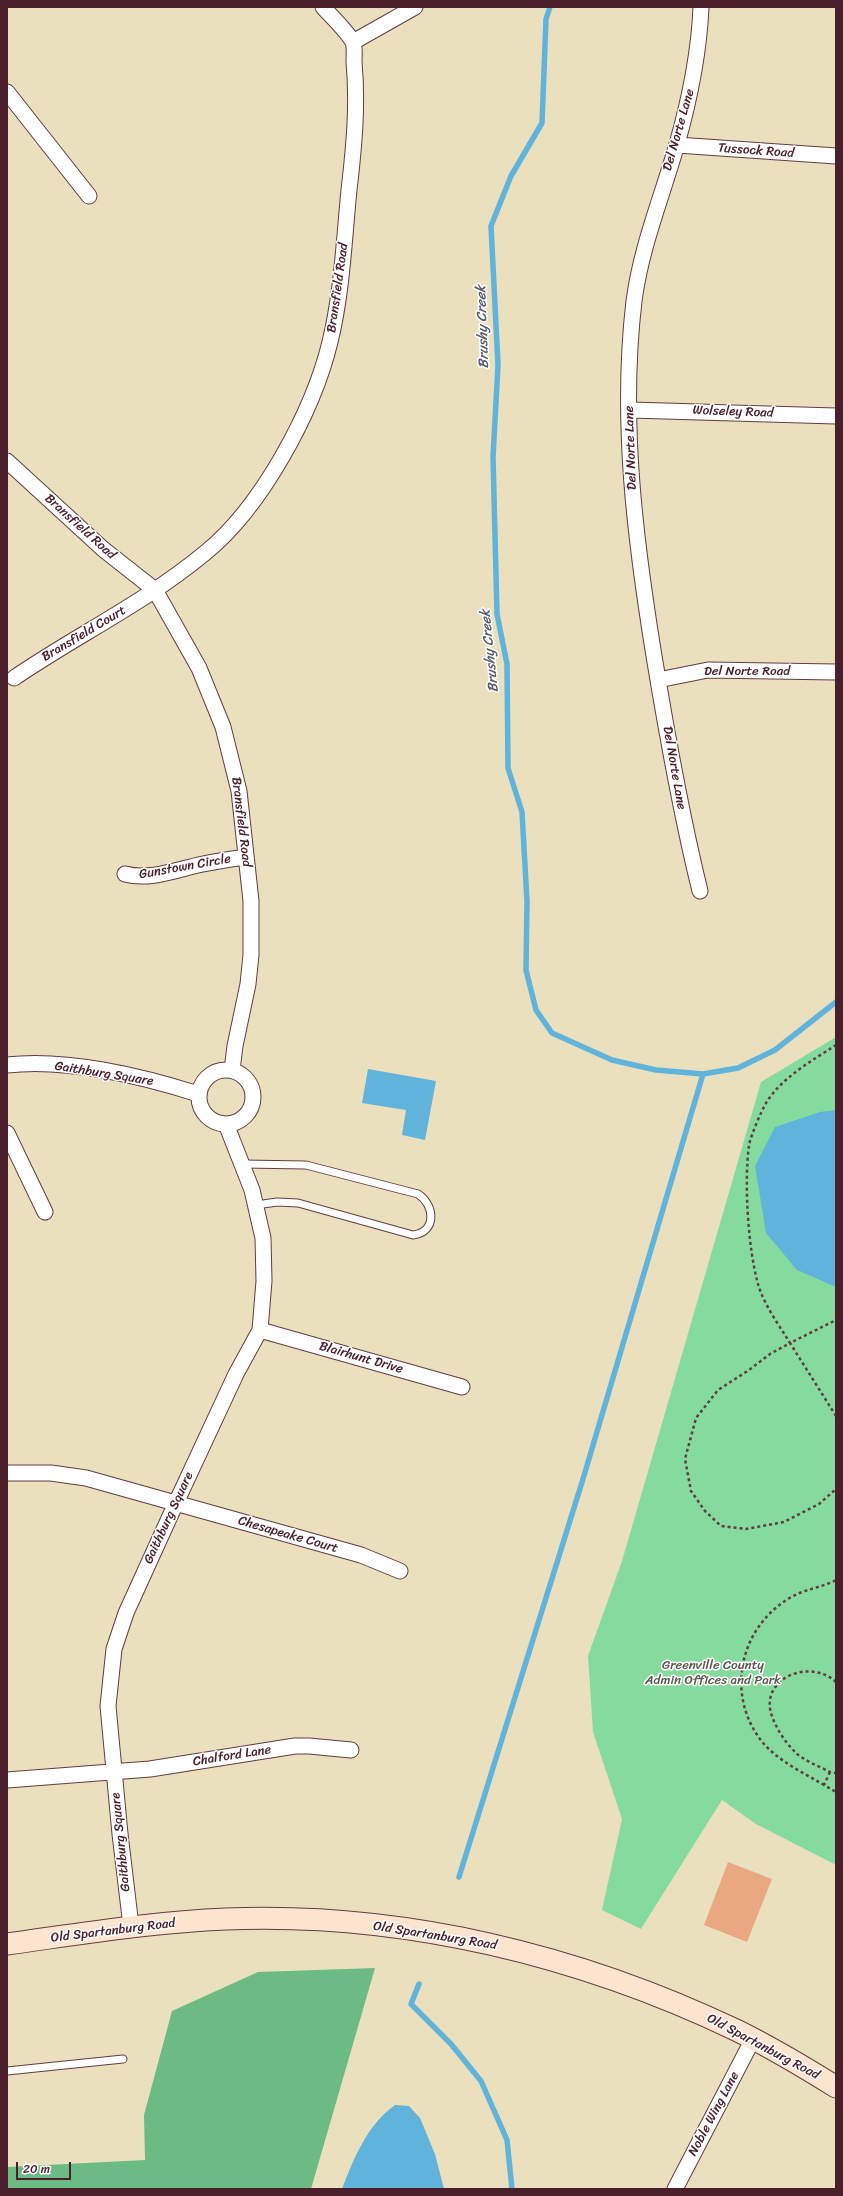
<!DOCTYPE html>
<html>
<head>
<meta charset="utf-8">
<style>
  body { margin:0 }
  #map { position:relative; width:843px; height:2196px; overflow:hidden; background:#ebe0be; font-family:Sriracha,sans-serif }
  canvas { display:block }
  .frame { position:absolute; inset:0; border:8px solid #4a1f2b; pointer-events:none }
  .scale { position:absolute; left:16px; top:2162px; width:55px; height:18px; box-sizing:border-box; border:2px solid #4a1f2b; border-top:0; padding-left:5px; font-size:12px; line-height:14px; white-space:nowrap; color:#4a1f2b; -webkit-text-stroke:3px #fff; paint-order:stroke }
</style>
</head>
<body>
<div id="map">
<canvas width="843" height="2196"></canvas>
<div class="frame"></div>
<div class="scale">20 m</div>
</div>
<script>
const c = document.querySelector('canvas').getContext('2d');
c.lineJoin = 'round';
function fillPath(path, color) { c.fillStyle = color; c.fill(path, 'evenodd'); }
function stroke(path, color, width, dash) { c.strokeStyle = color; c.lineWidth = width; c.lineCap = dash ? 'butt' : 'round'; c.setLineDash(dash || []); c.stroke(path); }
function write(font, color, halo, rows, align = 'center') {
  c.font = font + ' Sriracha,sans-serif'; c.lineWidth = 3; c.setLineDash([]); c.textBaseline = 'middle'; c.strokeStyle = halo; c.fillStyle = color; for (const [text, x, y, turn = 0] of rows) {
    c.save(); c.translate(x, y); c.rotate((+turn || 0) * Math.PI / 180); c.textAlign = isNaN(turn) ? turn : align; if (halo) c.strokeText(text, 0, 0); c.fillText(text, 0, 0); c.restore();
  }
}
const green = new Path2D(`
  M836,1037v828l-80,-41 -34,-24 -81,129 -39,-19 20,-91 -29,-87 -5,-76 34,-95 139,-479z`);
const forest = new Path2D(`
  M375,1968l-64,221h-304v-22l138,-7 -1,-45 28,-104 86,-39z`);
const water = new Path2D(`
  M368,1069l68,12 -11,59 -23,-5 4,-25 -44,-7z
  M836,1110v177l-39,-17 -31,-37 -11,-67 20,-39 45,-15z
  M395,2105l14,1 11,12 15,36 9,35h-102c12,-31 25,-64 53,-84z`);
const stream = new Path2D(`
  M550,7l-4,12 -4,104 -31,53 -20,50 7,139 -5,92 4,157 10,50 1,104 14,44 5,89 -1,69 10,40 16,23 60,27 44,10 47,4 35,-6 37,-18 61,-48
  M459,1877l124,-398 120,-405
  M419,1984l-8,20 40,40 30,37 26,59 5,49`);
const building = new Path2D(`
  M728,1862l44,17 -25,63 -43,-17z`);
const path = new Path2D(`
  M836,1045c-23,15 -55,33 -70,58 -5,9 -15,32 -17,42 -5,38 -1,103 9,139 6,21 21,41 32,59l46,-23
  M836,1416l-46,-73 -20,11 -21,16 -31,20 -22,28 -11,41 6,32 14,20 16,15 25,3 38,-7 35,-18 17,-15
  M836,1682c-26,-24 -75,-4 -65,31 4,14 14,29 24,39 9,9 24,14 35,20l6,1
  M830,1772l-6,13 12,7
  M824,1785c-20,-12 -44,-23 -60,-41 -39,-46 -26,-114 24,-145 15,-10 33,-11 48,-19`);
const service = new Path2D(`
  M243,1164l63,1 112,29c17,11 19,38 -5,41l-115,-32 -21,-1 -21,3
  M7,2071l116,-12`);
const minor = new Path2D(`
  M353,42l62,-35
  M7,92l82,104
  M677,145l159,11
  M630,410l206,6
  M7,461l96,88 52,41 44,78 24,59 16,64 12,110v54l-3,29 -13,62 -3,24
  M14,678c63,-43 132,-76 191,-125 56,-45 108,-141 125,-211 12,-49 14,-101 19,-152 5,-43 9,-85 5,-128 0,-6 1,-15 -1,-20 -6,-11 -22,-26 -30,-35
  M658,680l50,-10 128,2
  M125,874c25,7 53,-5 78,-10 14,-3 29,-5 43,-7
  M700,891c-19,-77 -33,-156 -46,-235 -19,-117 -34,-236 -20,-355 7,-54 28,-104 43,-157 13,-46 22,-89 24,-137
  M7,1065c59,-7 135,11 191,29
  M199 1097a27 27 0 1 1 54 0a27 27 0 1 1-54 0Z
  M7,1133l38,79
  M260,1330l202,57
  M7,1473h44l35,5 275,77 39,16
  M7,1780l143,-11 145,-23h14l42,4
  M131,1926l-11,-92 -12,-128 6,-57 12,-36 50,-110 60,-129 24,-44 4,-49 -1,-43 -11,-48 -26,-66
  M675,2189l78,-150`);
const secondary = new Path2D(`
  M7,1944c73,-10 145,-22 219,-25 177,-7 353,36 512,112 34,17 66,36 98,56`);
const streetNames = [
  ["Del Norte Lane",679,130,-74],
  ["Tussock Road",756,151,4],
  ["Bransfield Road",338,288,-82],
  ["Wolseley Road",733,412,2],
  ["Del Norte Lane",631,448,-92],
  ["Bransfield Road",80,527,42],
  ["Bransfield Court",84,634,-31],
  ["Del Norte Road",747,672],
  ["Del Norte Lane",674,768,80],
  ["Bransfield Road",241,822,83],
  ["Gunstown Circle",185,867,-10],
  ["Gaithburg Square",104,1074,9],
  ["Blairhunt Drive",361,1358,16],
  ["Gaithburg Square",169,1518,-65],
  ["Chesapeake Court",288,1535,16],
  ["Chalford Lane",232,1756,-9],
  ["Gaithburg Square",121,1842,-96],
  ["Old Spartanburg Road",113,1931,-7],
  ["Old Spartanburg Road",435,1936,9],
  ["Old Spartanburg Road",763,2047,28],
  ["Noble Wing Lane",714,2114,-62]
];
const parkNames = [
  ["Greenville County",713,1666],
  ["Admin Offices and Park",713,1681]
];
const waterNames = [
  ["Brushy Creek",483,327,-92],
  ["Brushy Creek",490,651,-96]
];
fillPath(green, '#85db9e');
fillPath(forest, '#6cbb85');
fillPath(water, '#60b3db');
stroke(stream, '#60b3db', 5.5);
fillPath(building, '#e9a880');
stroke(service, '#623c41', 9);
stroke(minor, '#623c41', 17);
stroke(secondary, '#623c41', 23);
stroke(path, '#623c41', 2.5, [3, 3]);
stroke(service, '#fff', 7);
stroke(minor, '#fff', 15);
stroke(secondary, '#fbe5cf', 21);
write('13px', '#4a1f2b', '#fff', streetNames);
write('13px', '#5c574e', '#fff', parkNames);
write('italic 14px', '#535a71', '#fff', waterNames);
</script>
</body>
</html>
